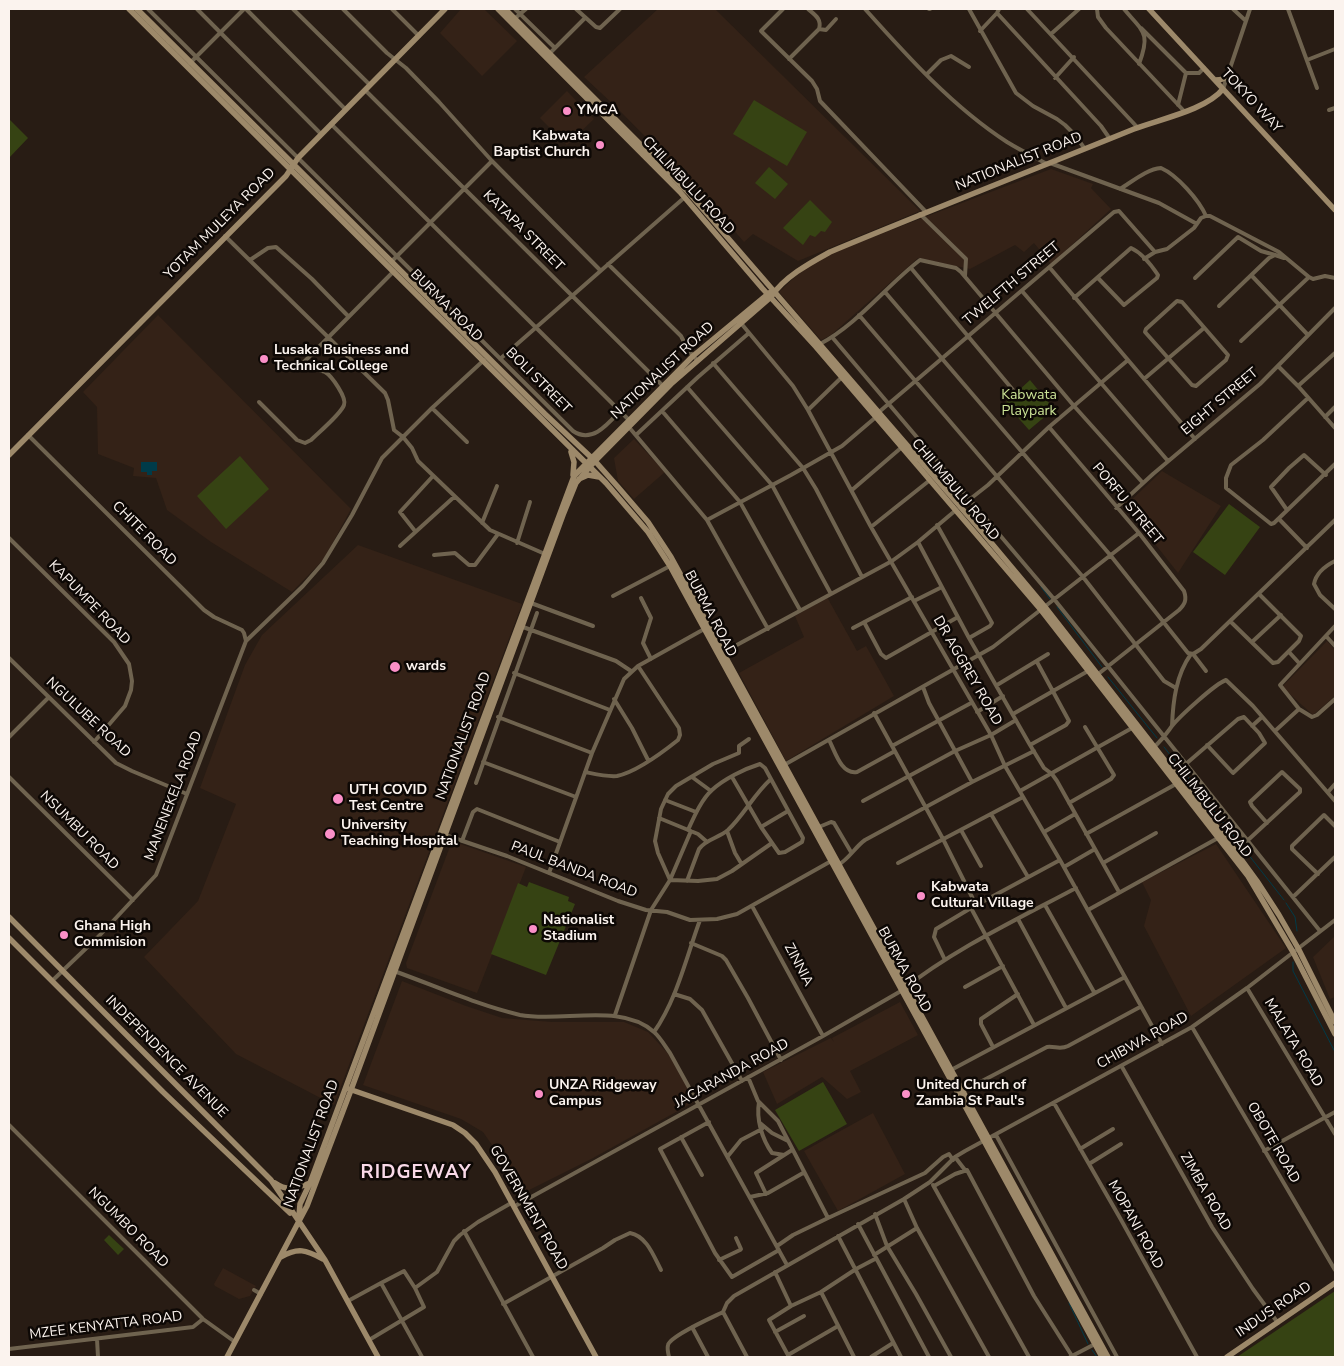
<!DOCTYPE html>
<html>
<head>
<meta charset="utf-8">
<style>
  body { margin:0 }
  #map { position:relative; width:1344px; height:1366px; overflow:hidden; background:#281c14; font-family:"Nunito Sans",sans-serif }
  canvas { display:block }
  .frame { position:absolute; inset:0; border:10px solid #fbf3ee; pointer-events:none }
</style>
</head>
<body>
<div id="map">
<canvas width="1344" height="1366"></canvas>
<div class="frame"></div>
</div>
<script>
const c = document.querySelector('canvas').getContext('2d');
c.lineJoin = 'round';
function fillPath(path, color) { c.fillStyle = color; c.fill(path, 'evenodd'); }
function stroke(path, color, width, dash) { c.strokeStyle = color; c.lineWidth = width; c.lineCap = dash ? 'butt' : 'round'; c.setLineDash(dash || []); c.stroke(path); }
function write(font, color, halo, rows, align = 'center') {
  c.font = font + ' "Nunito Sans",sans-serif'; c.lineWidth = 5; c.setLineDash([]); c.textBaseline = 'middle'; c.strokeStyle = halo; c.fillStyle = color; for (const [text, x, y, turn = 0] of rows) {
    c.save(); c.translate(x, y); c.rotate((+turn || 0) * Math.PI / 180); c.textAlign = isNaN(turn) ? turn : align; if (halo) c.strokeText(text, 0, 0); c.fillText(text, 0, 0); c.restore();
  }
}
const built = new Path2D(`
  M461,9h23l33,32 -35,35 -42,-43z
  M658,9h57l205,202 -122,50 -45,-27 -9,8 -39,-45 -90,-91 -31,-29z
  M567,91l27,28 -27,26 -27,-27z
  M1051,169l42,15 -2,4 20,21 -60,55 -17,-21 -10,9 -9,-7 -45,24 -52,-11 -87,77 -10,5 -42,-48 21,-20 28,-18z
  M158,315l193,194 -27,50 -32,33 -81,-50 -44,-32 -11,-32 -23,-2 1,-8 -36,-14 -1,-47 -14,-15z
  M634,439l31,33 -31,27 -16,-18 -4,-23z
  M1162,471l59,35 -43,67 -53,-67z
  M358,545l164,59 -188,501 -98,-51 -92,-97 54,-56 38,-97 -36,-16 45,-123 17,-30z
  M827,597l30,54 9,-5 28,50 -108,65 -47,-88 65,-36 -9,-21z
  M1327,641l8,9v46l-22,19 -31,-28z
  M452,841l74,26 -49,126 -70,-25 -1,-5z
  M1216,844l70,104 -95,68 -47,-90 7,-26 -9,-18z
  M1335,936v61l-5,2 -17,-42z
  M402,981l64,25 36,12 50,4h72l24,10 27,29 19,41 -101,56 -72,36 -17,-32 -21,-30 -22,-13 -98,-34z
  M900,1002l18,33 -68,36 11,21 -14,7 -25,-22 -45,27 -14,-32 68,-34 3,4 -2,-4z
  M873,1113l32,61 -67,37 -34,-60z
  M223,1268l33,18 -6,10 -11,3 -24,-13 -1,-2z`);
const green = new Path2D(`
  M754,100l53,32 -20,34 -54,-32z
  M9,119l19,19 -19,20z
  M769,167l19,17 -13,15 -20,-16z
  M810,200l22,22 -7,10 -4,-1 -6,6 -5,-2 -7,10 -20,-17z
  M1030,380l24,29 -25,21 -24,-27z
  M240,456l29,33 -43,40 -29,-33z
  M1229,504l31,23 -35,48 -32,-23z
  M529,882l40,15 -1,4 7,3 -29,71 -55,-21 27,-71 9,4z
  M823,1082l24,42 -48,27 -24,-41z
  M109,1235l15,14 -6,6 -14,-15z
  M1335,1291v66h-98z`);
const water = new Path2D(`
  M141,462h16v9h-5v4h-5v-3h-6z`);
const stream = new Path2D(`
  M1041,587l9,12
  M1057,607l45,60
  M1108,677l49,61
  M1164,747l120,153
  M1286,903l9,14 2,14
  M1293,962v9l42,81
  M1069,1303l19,41
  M1092,1350l5,7`);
const street = new Path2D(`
  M148,9l425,422c19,13 35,-7 47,-20
  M197,9l124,125
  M246,9l99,100
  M293,9l77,76
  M343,9l44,44 19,15 33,34 53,59 108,109
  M392,9l27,27
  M515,9l40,39
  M576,9l20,18 4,1 20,-19
  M783,9l-22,22 51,50 5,8 3,12 106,111
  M865,9c43,48 88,98 142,133 13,8 27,15 40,22
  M929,9h1
  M969,9l47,84 17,13 24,13 8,6 9,9 11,15
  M1027,9l111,119
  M1097,9l1,8 8,11 78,83
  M1124,9c19,23 27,23 15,55
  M1233,9l13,12
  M1288,9l29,79
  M997,13l104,113 9,13
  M513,20l13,-11
  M1141,28l45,45 -8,32
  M819,29l7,1 10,-11
  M980,31l17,-18 2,-4
  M1051,34l28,-25
  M548,55l37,-37
  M789,59l30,-30c3,-10 -4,-14 -11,-20
  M1307,60l28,-11
  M190,63l54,-54
  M1186,73h13l5,-5
  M927,74l14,-14 10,-4 18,11
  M1055,78l19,-21
  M1223,89l27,-80
  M365,90l299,297
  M1329,110l6,-2
  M331,124l299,297
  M1050,163l109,40 38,21
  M1120,189c13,-8 27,-20 41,-21 16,7 38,32 45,48
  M920,214l46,45 -1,17
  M225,236l160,157 3,7 6,30 9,7 9,11 6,13 72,69 55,24
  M1144,259l11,-7 12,-3 27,-21 7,-10 5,-2h4l69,36 30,25 4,2 12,-3 10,2
  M250,260l18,-12 8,-1 36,32 36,37
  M391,262l101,-101
  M608,264l73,72 7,14 9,10
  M911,268l102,122
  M1050,268l145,171
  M1252,276l56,59
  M1195,278l43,-41 23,14 14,4
  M1022,291l146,170
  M885,292l226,264 77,97 5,1 8,-5 134,-129
  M1074,298l57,-50c11,5 21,18 27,27l-1,3 -33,27 -26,-27
  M1177,301l5,1 46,53 -2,5 -30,26 -4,-1 -47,-53 1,-3z
  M1219,306l50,-48 6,-3 9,3
  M859,315l224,262 81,104 12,7
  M740,322l53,64 15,24 63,117 120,208 14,31 55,94 102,184
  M832,337l222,262 266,332
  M1241,341l68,-64
  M820,344c39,-21 66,-58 100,-84l36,8 5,4 113,134 69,77
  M500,359l185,-162
  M713,363l90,105 13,21 46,88
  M1278,366l20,20 37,42
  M1144,379l60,-51
  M1298,386l37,-33
  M687,387l85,98 59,109
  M1308,398l-45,42 -32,25 -5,13v10l45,36 3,-1 61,-59
  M259,402l38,38 8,3 6,-3c7,-7 30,-26 33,-35 3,-7 -12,-29 -19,-33 -6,-3 -16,-3 -23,-4l-1,-3 93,-94
  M432,408l35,34
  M808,410l34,-33
  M662,411l78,91 60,108
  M879,412l235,-200 5,-1 36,41
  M1325,417l10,-10
  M628,426l79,94 61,109
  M1049,427l90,106 45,58c3,9 1,13 -5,19l-82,65
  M28,435l176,175 10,7 28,13 2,3 2,8
  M636,435l62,-58 51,-44
  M852,490l50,-43
  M960,507l28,-22 61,-58 79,-67
  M1116,508l37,-34 107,-90 75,-76
  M1287,510l-16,-23 18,-19 15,-13 22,20
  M1279,519l28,29
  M707,520l84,-45 51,-29 34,-29
  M482,523l15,-37
  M937,525l55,98 -2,3 -21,12
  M871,527l59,-47
  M415,531l-15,-19 33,-36
  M9,538l105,104 15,22 3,17 -1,9 -6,16 -31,36
  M918,542l51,96 61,107 14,23 8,6 5,7 62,111
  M517,543l13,-41
  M400,546l54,-49
  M434,555l21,-2 14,12h6l23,-31
  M1335,561c-10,5 -19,12 -21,23l6,11 15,14
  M613,596l57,-30
  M641,598l10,20 -8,25 8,16
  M914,601l28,-14
  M531,603l62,23
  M864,622l17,32 5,4 72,-41
  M1231,622l42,41 5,-1 21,-21 2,-5 -42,-42
  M1335,626l-55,59 19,24 13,8 5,-2 18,-16
  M523,627l93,34 15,10
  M853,628l59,-31
  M1326,636l9,10
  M1252,642l29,-27
  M1289,652l10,11
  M722,653l170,-92 26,-19 38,-32
  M1193,654l13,17
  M9,658l107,105 16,8 55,23
  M514,673l96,37
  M997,685l51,-31
  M923,687l6,16 43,79
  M614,699l18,29 16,32
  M977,712l26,-16
  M874,713l69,126 33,66
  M1013,714l75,-43
  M498,717l94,36
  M1172,726c1,-25 4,-51 19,-72
  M1252,726l10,-9
  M1275,731l24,-22
  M9,737l39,-39
  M829,740c6,11 12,35 28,32l38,-21
  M1030,745l36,-20 3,-4 -32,-59
  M892,746l79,-43
  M1154,747c8,-7 12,-13 18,-21 8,-10 43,-42 54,-46l27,26 82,95
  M483,762l93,35
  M1187,763l51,-44 6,-2 15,16 6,10 -32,30 -26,-28
  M784,765l209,-118 146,-114
  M585,772c10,2 22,5 32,4 19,-4 46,-24 61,-36l2,-5 -1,-7 -41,-62
  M9,777l124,123
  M692,777l19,14
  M476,783l61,-170
  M1020,791l112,-63
  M1328,792l7,-8
  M665,800l31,12
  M863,801l92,-50 36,-16 25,-15
  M1069,803l42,-24 3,-4 -29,-48
  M991,814l37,63
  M659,818l39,16 8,7
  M761,827l27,-16
  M819,827l12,-5 3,1 17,29
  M688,830c6,-13 13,-30 24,-40 12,-11 32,-21 48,-26l5,4 38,70 -1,4 -17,10 -6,1 -18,-26 -29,-50
  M961,830l20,36
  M727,831l8,22 6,10
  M1044,832l31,-18
  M1086,834l90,-50
  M445,835l62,21 111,45 28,9 21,2 23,8 27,-1 20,-5 96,-54
  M462,841l11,-29 4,-3 83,33
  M1247,841l53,-49v-3l-18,-17 -32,30 2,4 15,17
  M898,863l125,-66
  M1103,863l53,-30
  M838,865c11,-6 17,-18 27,-25l107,-58 62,-31
  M1064,867l31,-18
  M549,873l43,-120 32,-74 14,-13 68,-38
  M1318,874l-26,-25v-3l32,-31 11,11
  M670,880l-12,-27 -3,-12 6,-32 7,-15 8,-8 37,-22 26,-11v-7l10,-7
  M670,880l28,1 19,-2 15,-8 40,-28
  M687,881l12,-32c7,-10 20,-11 29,-19 16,-15 26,-36 43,-51
  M1293,897l42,-40
  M1045,905l49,87
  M752,906l71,130
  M971,908l63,117
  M1088,910l130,-72
  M1018,919l48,89
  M691,943l31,13 4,4 22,38 33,62
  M945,960l-11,-23 2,-8 35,-21 89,-48
  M394,971c42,15 83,34 126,44 41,8 101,-13 134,17 6,5 11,14 16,21l117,212
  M52,981l48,-46 56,-60 90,-234 57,-55 20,-23 29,-48 30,-57 50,-50 52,-48
  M965,987l38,-21
  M1247,988l88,146
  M674,994l16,5 12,11 40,71
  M615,1015l36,-105 19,-30 21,-49
  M1192,1027l143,243
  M654,1032c23,-33 32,-74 46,-112
  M993,1047l-12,-23v-5l37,-25
  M1122,1067l90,160 41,62 25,34
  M951,1070l174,-93
  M748,1077l10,24 20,20 50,97 97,-45 18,-16 6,-3 4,6
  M963,1091l84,-44c8,-1 13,3 21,-1l72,-39
  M759,1102c-3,17 3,37 13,51l12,2
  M1054,1103l66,115 77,139
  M709,1122l-49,27 55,104 17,24 47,-27
  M760,1123l12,10 16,8
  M9,1125l194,194 32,23
  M996,1135l121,222
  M681,1137l21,38
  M1080,1149l33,-20
  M1264,1151l71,-39
  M728,1156l13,-16 21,-11
  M955,1157l10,13
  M1089,1164l32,-20
  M933,1185l96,172
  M934,1186l21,-12 12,-4 67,126 38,60
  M766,1194l-10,-21 36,-23
  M750,1197l18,-4 35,-20
  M904,1199l13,29 72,129
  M515,1206l308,-170 78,-45c53,-42 115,-71 175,-103
  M875,1214l12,32 29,48 35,63
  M858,1224l71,133
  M464,1231l69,126
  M838,1236l63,121
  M777,1246l16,-11 35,-17
  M874,1255l43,-27
  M719,1260l21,-10 1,-1 -5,-11
  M775,1272l16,34
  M381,1283l23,-12 11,17 22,-16 17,-31 6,-6 18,-13 35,-20
  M254,1290l7,4
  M821,1292l33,65
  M348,1301l33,-18 41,74
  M503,1304l100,-56 12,-8 15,-7c17,3 24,24 31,37
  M692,1327l16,30
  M775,1332l29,-16
  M97,1339l1,18
  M369,1340l55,-33 -9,-19
  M9,1349l184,-22 10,-8
  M788,1355l50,-29
  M669,1357c-1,-4 -2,-8 -1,-12 2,-9 45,-28 55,-33
  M747,1357l-24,-45 4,-9 7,-7 170,-97 26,-17 25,-25 10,-6 227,-124 55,-39 88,-68
  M789,1357l-20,-37 22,-14 30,-14 35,-23 19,-10
  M871,1357l22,-14
  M1070,1357l25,-13`);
const secondary = new Path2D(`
  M129,9l477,474 42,49 22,34 432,791
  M137,9l408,405 50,47 23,26 30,35 23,35 437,800
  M498,9l182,183 82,96 54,59 225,263 207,266 45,76 42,82
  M505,9l184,184 294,340 62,74 185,237 27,37 22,34 19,33 37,74
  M1149,9l186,201
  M1215,80c7,0 10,-1 14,-7
  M571,452l3,10 -1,13
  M9,455l277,-279 12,-18 147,-149
  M579,479l9,-4 11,2
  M9,917l262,263 54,80 53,97
  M9,938l154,154 127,121
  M349,1089l104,36 12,8 11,11 19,28 101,185
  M275,1183c13,9 22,5 35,0
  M299,1216l1,-12 10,-21 264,-707 119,-120 76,-63
  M281,1257c17,-10 25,-7 42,2
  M227,1357l80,-151 44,-116 212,-575 13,-32 19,-22 76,-77 100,-87c13,-20 39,-34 59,-45 101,-42 203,-82 304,-123 26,-10 72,-19 89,-40
  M1227,1357l108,-74`);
const markers = [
  [567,111,5,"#fa8fc7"],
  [600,145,5,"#fa8fc7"],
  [264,359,5,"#fa8fc7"],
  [395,667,6,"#fa8fc7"],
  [338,799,6,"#fa8fc7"],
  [330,834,6,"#fa8fc7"],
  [921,896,5,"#fa8fc7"],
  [533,929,5,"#fa8fc7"],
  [64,935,5,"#fa8fc7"],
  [539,1094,5,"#fa8fc7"],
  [906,1094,5,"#fa8fc7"]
];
const streetNames = [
  ["TOKYO WAY",1251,101,47],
  ["NATIONALIST ROAD",1019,162,-22],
  ["CHILIMBULU ROAD",688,186,47],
  ["YOTAM MULEYA ROAD",220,224,-45],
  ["KATAPA STREET",523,231,45],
  ["TWELFTH STREET",1012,284,-40],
  ["BURMA ROAD",446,306,45],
  ["NATIONALIST ROAD",663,371,-43],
  ["BOLI STREET",538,381,45],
  ["EIGHT STREET",1220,402,-40],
  ["CHILIMBULU ROAD",955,490,50],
  ["PORFU STREET",1127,504,50],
  ["CHITE ROAD",144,534,45],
  ["KAPUMPE ROAD",89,603,46],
  ["BURMA ROAD",710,614,62],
  ["DR AGGREY ROAD",967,671,60],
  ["NGULUBE ROAD",88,718,43],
  ["NATIONALIST ROAD",464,736,-70],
  ["MANENEKELA ROAD",174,796,-69],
  ["CHILIMBULU ROAD",1209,806,52],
  ["NSUMBU ROAD",79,831,45],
  ["PAUL BANDA ROAD",574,870,21],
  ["ZINNIA",798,965,62],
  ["BURMA ROAD",904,970,61],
  ["CHIBWA ROAD",1143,1041,-29],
  ["MALATA ROAD",1293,1043,59],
  ["INDEPENDENCE AVENUE",166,1057,45],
  ["JACARANDA ROAD",732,1074,-29],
  ["OBOTE ROAD",1273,1143,60],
  ["NATIONALIST ROAD",312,1144,-70],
  ["ZIMBA ROAD",1205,1192,60],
  ["GOVERNMENT ROAD",528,1208,60],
  ["MOPANI ROAD",1135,1225,61],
  ["NGUMBO ROAD",128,1228,45],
  ["INDUS ROAD",1274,1310,-34],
  ["MZEE KENYATTA ROAD",106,1326,-7]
];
const poiNames = [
  ["YMCA",577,111],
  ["Kabwata",590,137,"right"],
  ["Baptist Church",590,153,"right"],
  ["Lusaka Business and",274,351],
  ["Technical College",274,367],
  ["wards",406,667],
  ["UTH COVID",349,791],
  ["Test Centre",349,807],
  ["University",341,826],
  ["Teaching Hospital",341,842],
  ["Kabwata",931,888],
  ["Cultural Village",931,904],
  ["Nationalist",543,921],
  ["Stadium",543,937],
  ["Ghana High",74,927],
  ["Commision",74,943],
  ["UNZA Ridgeway",549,1086],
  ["Campus",549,1102],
  ["United Church of",916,1086],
  ["Zambia St Paul's",916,1102]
];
const parkNames = [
  ["Kabwata",1029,396],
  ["Playpark",1029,412]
];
const districtNames = [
  ["RIDGEWAY",416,1173]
];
fillPath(built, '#342217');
fillPath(green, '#364313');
fillPath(water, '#003b49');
stroke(stream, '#003b49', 1);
stroke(street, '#6f634f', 4);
stroke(secondary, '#9d896a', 5.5);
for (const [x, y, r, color] of markers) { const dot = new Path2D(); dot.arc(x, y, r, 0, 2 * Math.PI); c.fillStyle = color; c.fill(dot); stroke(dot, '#0d0805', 2); }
write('14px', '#fbf3ee', '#0d0805', streetNames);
write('bold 14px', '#fbf3ee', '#0d0805', poiNames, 'left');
write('14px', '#cbe396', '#0d0805', parkNames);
c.letterSpacing = '1px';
write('bold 19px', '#f8d8e7', '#0d0805', districtNames);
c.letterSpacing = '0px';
</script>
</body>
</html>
